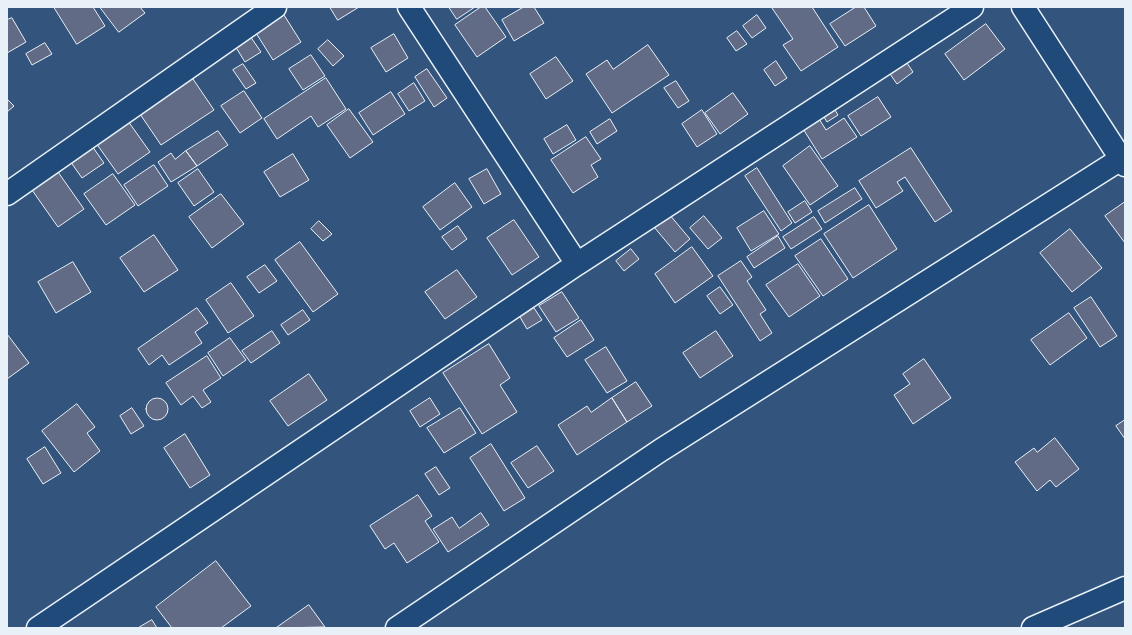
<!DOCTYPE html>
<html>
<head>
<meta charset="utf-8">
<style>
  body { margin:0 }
  #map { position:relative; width:1132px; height:635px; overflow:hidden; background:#33547d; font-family:Delius,sans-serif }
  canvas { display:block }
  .frame { position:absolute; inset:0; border:8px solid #e8f1f8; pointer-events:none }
</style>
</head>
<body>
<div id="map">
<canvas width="1132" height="635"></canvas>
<div class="frame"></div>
</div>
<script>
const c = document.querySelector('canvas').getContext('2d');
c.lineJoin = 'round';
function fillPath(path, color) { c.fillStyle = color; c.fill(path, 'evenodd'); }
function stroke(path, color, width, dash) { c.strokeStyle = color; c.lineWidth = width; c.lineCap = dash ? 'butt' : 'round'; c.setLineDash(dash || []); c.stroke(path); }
const building = new Path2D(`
  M54,7h39l12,19 -28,18z
  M100,7h40l5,6 -26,19z
  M330,7h29l-21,13z
  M449,7h26l-18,12z
  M481,7h4l21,30 -29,20 -22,-32z
  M524,7h10l10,16 -30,18 -12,-21z
  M773,7h39l26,40 -37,24 -18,-26 10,-6 -21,-31z
  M856,7h8l12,19 -31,20 -15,-22z
  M284,15l17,27 -28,18 -17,-27z
  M757,15l9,13 -14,10 -9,-12z
  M12,18l14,24 -19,11v-33z
  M986,24l19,25 -41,31 -19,-26z
  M737,31l10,13 -11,7 -9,-13z
  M394,34l14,24 -22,14 -15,-24z
  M250,36l11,16 -16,10 -10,-16z
  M328,40l16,16 -11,10 -15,-17z
  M45,43l7,11 -20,11 -6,-11z
  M648,45l21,30 -57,38 -26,-39 21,-14 6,9z
  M311,55l14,21 -22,14 -14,-21z
  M556,57l17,24 -27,18 -16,-25z
  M905,60l8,12 -16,12 -9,-13z
  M776,61l11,17 -12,8 -11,-16z
  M243,64l13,19 -10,6 -13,-19z
  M427,69l20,29 -13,9 -19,-30z
  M326,78l20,31 -28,18 -7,-11 -34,23 -13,-20z
  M193,79l21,31 -53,35 -21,-31z
  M676,81l13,20 -11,7 -14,-20z
  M414,83l11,18 -16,10 -11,-17z
  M244,91l18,27 -22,15 -19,-27z
  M391,92l14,22 -32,21 -14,-22z
  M733,93l15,21 -28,20 -15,-21z
  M878,97l13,20 -30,19 -13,-20z
  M7,99l7,7 -7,6z
  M832,105l6,10 -11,7 -6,-10z
  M349,109l24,33 -23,16 -23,-33z
  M702,110l15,24 -20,13 -15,-23z
  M816,114l10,16 18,-12 13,19 -35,22 -22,-35z
  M610,119l7,12 -20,13 -7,-12z
  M128,121l22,31 -32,22 -22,-31z
  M567,125l9,15 -23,14 -9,-15z
  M218,131l10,14 -31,21 -11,-15z
  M586,137l15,22 -10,6 7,12 -25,16 -22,-33z
  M92,146l12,17 -22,15 -12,-17z
  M810,146l28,40 -28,19 -27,-39z
  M911,148l41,63 -17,11 -30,-45 -8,5 6,9 -27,17 -17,-27z
  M186,151l11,15 -26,16 -13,-20 13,-9 4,6z
  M293,154l16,26 -29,17 -16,-25z
  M154,165l14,21 -30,20 -14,-21z
  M757,168l35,55 -11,8 -36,-55z
  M198,169l16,23 -20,14 -16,-23z
  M487,169l14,25 -17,10 -15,-25z
  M58,172l26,37 -26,18 -26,-37z
  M113,174l22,31 -29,20 -22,-31z
  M455,183l17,24 -32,23 -17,-23z
  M855,188l7,11 -37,24 -7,-12z
  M221,194l23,30 -32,24 -23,-31z
  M805,201l7,11 -17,11 -7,-11z
  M1125,202v41l-20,-27z
  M869,205l28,44 -44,29 -29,-44z
  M764,211l15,23 -28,17 -14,-23z
  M669,214l21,25 -15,13 -21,-25z
  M704,216l18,22 -14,11 -18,-21z
  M814,217l8,12 -31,20 -8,-12z
  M514,220l25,37 -27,18 -25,-37z
  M319,221l13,13 -9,7 -12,-12z
  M458,226l9,13 -15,11 -10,-13z
  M1070,229l32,39 -30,24 -32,-39z
  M154,235l24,35 -34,22 -24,-34z
  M778,236l7,12 -31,20 -7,-11z
  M821,239l27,40 -25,17 -28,-40z
  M300,242l38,52 -25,18 -38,-52z
  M692,247l21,29 -38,27 -20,-29z
  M631,249l8,10 -15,12 -8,-10z
  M741,261l11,16 -5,4 19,29 -6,4 12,19 -12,8 -42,-65z
  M73,262l18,30 -35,21 -18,-31z
  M798,264l22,32 -31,21 -23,-32z
  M265,265l12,16 -18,12 -12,-16z
  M457,270l20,27 -32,22 -20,-27z
  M231,283l23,33 -26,17 -22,-33z
  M720,287l13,18 -13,9 -13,-18z
  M562,292l17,26 -23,14 -17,-26z
  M1091,297l26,39 -17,11 -26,-39z
  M197,308l11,15 -13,9 7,11 -33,22 -7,-10 -13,10 -11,-16z
  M534,308l8,12 -15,9 -7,-12z
  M303,310l7,10 -22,15 -7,-10z
  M1069,313l18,25 -37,27 -19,-25z
  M581,320l13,20 -27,17 -13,-19z
  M272,331l8,12 -29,20 -9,-12z
  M716,331l17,25 -33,22 -17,-25z
  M7,334l22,29 -22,16z
  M230,338l16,22 -23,16 -15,-23z
  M489,344l21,34 -10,7 17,27 -35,22 -39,-61z
  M606,347l21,34 -20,12 -22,-33z
  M207,356l14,22 -18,12 8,12 -9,6 -9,-12 -12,9 -15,-22z
  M924,359l27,39 -38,26 -19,-29 16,-11 -7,-10z
  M309,374l18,26 -39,26 -18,-25z
  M636,382l16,24 -25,16 -15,-24z
  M146 409a11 11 0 1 1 22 0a11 11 0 1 1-22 0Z
  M430,398l10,16 -20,13 -10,-16z
  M612,398l15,24 -50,33 -19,-30 29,-19 4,6z
  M77,404l18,23 -8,6 13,18 -26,21 -32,-41z
  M132,408l12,18 -13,8 -11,-18z
  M460,408l16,25 -32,20 -17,-25z
  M1125,420v19l-9,-13z
  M185,434l25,41 -20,13 -26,-40z
  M1055,438l24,31 -23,18 -6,-7 -13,11 -22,-29 19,-14 3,4z
  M491,444l34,54 -21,13 -34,-53z
  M537,446l17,25 -26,17 -17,-25z
  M45,447l16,26 -18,11 -16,-25z
  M436,467l14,21 -11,7 -14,-21z
  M418,495l14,21 -7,5 14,21 -32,21 -13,-20 -9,6 -15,-23z
  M481,513l8,12 -41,27 -15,-23 19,-12 7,11z
  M216,561l35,45 -30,22h-49l-16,-21z
  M309,605l16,22 -49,1z
  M152,620l5,8h-19z`);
const minor = new Path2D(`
  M1023,7l102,158
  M7,194l268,-187
  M577,264l395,-257
  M38,628l539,-364 -168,-257
  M397,628l264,-178 460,-291
  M1033,628l92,-40`);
fillPath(building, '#626b85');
stroke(building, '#e8f1f8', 1);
stroke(minor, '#e8f1f8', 25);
stroke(minor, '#1f4a7a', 22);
</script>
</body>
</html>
